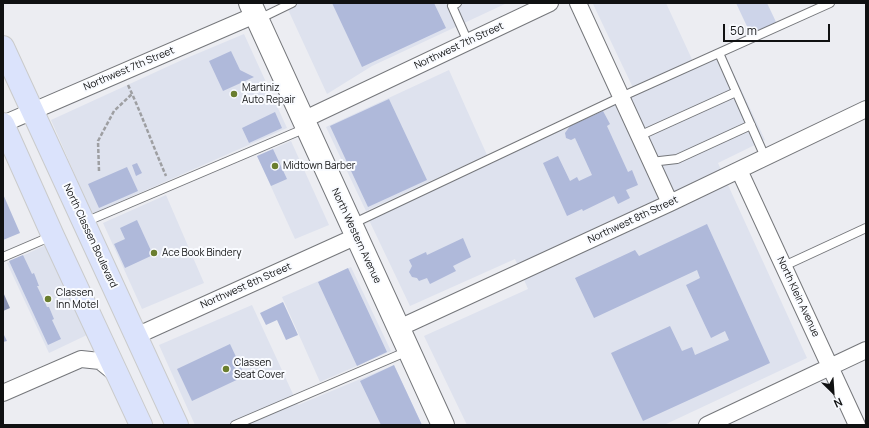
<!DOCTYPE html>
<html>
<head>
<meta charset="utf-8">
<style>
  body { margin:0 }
  #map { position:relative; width:869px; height:428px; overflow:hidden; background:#ecedf2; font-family:Manrope,sans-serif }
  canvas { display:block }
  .frame { position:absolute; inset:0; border:4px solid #101112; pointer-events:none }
  .north { position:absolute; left:813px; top:372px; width:40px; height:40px; -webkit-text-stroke:3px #f9fbff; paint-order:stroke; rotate:155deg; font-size:11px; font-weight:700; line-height:16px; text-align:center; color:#101112 }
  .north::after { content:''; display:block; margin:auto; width:14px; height:18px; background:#101112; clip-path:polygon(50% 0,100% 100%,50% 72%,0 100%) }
  .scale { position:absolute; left:723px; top:24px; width:107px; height:18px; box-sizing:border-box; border:2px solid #101112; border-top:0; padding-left:5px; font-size:12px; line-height:14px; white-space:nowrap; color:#101112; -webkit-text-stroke:3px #f9fbff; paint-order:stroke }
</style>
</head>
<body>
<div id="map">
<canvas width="869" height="428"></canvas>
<div class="frame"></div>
<div class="north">N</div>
<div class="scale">50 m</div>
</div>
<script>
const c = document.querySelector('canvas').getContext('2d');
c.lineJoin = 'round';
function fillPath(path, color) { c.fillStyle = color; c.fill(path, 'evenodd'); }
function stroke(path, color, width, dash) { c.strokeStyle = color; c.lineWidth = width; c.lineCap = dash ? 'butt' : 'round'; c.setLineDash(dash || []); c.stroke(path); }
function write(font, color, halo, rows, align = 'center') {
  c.font = font + ' Manrope,sans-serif'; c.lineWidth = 4; c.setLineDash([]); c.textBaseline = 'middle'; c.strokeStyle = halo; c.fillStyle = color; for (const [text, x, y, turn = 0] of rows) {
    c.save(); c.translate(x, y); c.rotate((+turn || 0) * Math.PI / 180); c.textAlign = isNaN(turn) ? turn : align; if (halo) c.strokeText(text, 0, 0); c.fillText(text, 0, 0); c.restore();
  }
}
const built = new Path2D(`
  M285,3h222l-135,63 -45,28z
  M595,3h71l30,65 29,-13 40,85 -47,23 89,195 -143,67h-197l-43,-89 104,-47 -13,-30 -105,47 -42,-88 268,-124 -43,-90z
  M244,34l43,94 -195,86 -41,-94 131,-60z
  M449,70l38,85 -121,56 -40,-84z
  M291,141l38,84 -34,14 -38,-83z
  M166,195l38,88 -62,26 -39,-86z
  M46,245l43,89 -40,19 -42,-90z
  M351,267l40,84 -71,31 -38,-85z
  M252,305l46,100 96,-40 28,60h-227l-36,-80z`);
const green = new Path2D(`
  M736,3h31l10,21 -25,13z`);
const water = new Path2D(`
  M3,292l7,16 -7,3z`);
const building = new Path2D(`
  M332,3h102l12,25 -84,39z
  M231,51l9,19 14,7 -31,14 -14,-30z
  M389,99l38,81 -59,27 -38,-81z
  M603,111l7,13 -3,2 21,46 4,-2 6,15 -12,5 4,8 -12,6 -4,-8 -31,15 -1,-2 -15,7 -24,-53 15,-7 12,25 7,-4 2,4 13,-6 -17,-37 -4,2 -5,-2 -1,-5 5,-7z
  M275,112l7,16 -33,15 -7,-15z
  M273,149l14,30 -16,7 -14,-30z
  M137,163l5,10 -6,3 -4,-11z
  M127,167l11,24 -39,17 -11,-24z
  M3,194l17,39 -17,7z
  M137,220l16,35 -28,13 -11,-24 11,-5 -5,-11z
  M707,224l63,139 -127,58 -32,-68 59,-27 12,25 10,-4 3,8 34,-15 -4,-9 -14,7 -25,-53 14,-7 -3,-8 -103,48 -19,-40 60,-28 4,6z
  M463,238l8,19 -18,9 3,5 -26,13 -3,-6 -8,3 -2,-3 -5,-1 -3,-5 3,-6 -3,-6 17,-8 1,3z
  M23,255l9,19 2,-1 5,13h-2l10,21h2l5,12 -2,1 9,19 -13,6 -39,-84z
  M348,268l39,84 -30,14 -39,-84z
  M283,302l15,33 -12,5 -9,-20 -11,5 -6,-12z
  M3,333l4,8 -4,1z
  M230,344l15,32 -53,25 -15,-32z
  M394,365l28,60h-41l-21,-44z`);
const path = new Path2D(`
  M128,85c14,30 25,61 38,91
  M99,171l-1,-30 16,-30 18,-17`);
const service = new Path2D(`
  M457,3l-5,3 16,36
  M259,19l33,-16
  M719,53l46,104
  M639,136l97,-44
  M651,162l26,-3 74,-34
  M85,222l221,-94
  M352,224l269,-127 209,-94
  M3,257l49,-21
  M784,266l82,-38
  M235,425l173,-74`);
const minor = new Path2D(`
  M578,3l92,200
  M303,120l247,-117
  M3,124l252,-109
  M739,170l118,255
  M399,328l271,-125 196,-94
  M136,336l221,-100
  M3,393l78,-34 19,2 16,13
  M707,425l159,-75`);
const secondary = new Path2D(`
  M250,3l193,422`);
const primary = new Path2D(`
  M3,47l174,378
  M3,124l50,112 88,189`);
const markers = [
  [234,94,4,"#6a7e2f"],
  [275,166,4,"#6a7e2f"],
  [154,253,4,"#6a7e2f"],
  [48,299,4,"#6a7e2f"],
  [226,369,4,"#6a7e2f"]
];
const streetNames = [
  ["Northwest 7th Street",459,46,-25],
  ["Northwest 7th Street",129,69,-23],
  ["Northwest 8th Street",633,220,-25],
  ["North Classen Boulevard",90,236,65],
  ["North Western Avenue",356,236,65],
  ["Northwest 8th Street",246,286,-24],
  ["North Klein Avenue",798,297,65]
];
const poiNames = [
  ["Martiniz",242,88],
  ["Auto Repair",242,100],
  ["Midtown Barber",283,166],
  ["Ace Book Bindery",162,253],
  ["Classen",56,293],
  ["Inn Motel",56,305],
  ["Classen",234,363],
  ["Seat Cover",234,375]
];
fillPath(built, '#dee2ee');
fillPath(green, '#cdd4e9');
fillPath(water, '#8c95b4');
fillPath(building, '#afb9da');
stroke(service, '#75777b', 10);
stroke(minor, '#75777b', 18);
stroke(secondary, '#75777b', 24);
stroke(primary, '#cacbcb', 24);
stroke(path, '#9e9fa2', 2.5, [4, 2]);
stroke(service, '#fff', 8);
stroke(minor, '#fff', 16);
stroke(secondary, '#fff', 22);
stroke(primary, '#dbe3fc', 22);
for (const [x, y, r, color] of markers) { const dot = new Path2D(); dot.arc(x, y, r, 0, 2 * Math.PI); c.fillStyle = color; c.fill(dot); stroke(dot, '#f9fbff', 1.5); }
write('10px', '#101112', '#f9fbff', streetNames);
write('10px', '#101112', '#f9fbff', poiNames, 'left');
</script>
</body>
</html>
